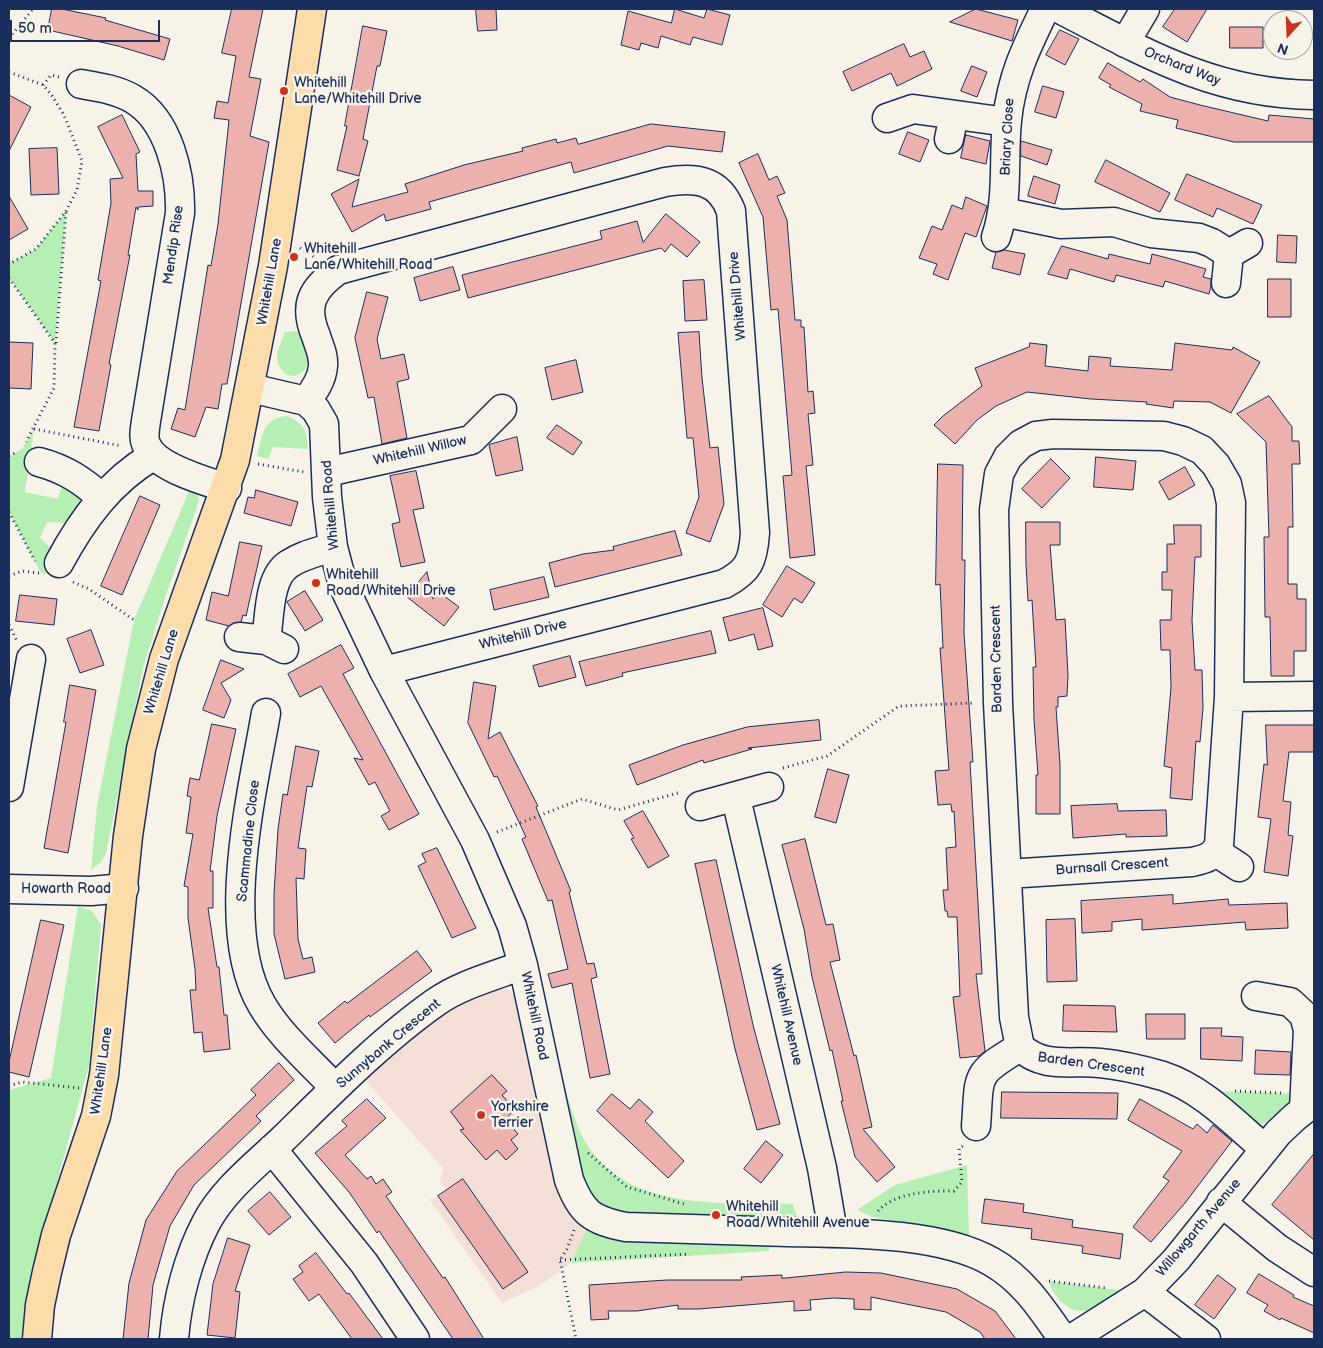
<!DOCTYPE html>
<html>
<head>
<meta charset="utf-8">
<style>
  body { margin:0 }
  #map { position:relative; width:1323px; height:1348px; overflow:hidden; background:#f7f3e8; font-family:"Balsamiq Sans",sans-serif }
  canvas { display:block }
  .frame { position:absolute; inset:0; border:10px solid #1b2f5e; pointer-events:none }
  .north { position:absolute; left:1263px; top:10px; width:50px; height:50px; box-sizing:border-box; background:#f7f3e8; border:1px solid #9fa5b1; border-radius:50%; rotate:200deg; font-size:14px; font-weight:700; line-height:20px; text-align:center; color:#1b2f5e }
  .north::after { content:''; display:block; margin:auto; width:18px; height:22px; background:#c8321e; clip-path:polygon(50% 0,100% 100%,50% 72%,0 100%) }
  .scale { position:absolute; left:10px; top:20px; width:150px; height:22px; box-sizing:border-box; border:2px solid #1b2f5e; border-top:0; padding-left:6px; font-size:15px; line-height:18px; white-space:nowrap; color:#1b2f5e; -webkit-text-stroke:4px #f7f3e8; paint-order:stroke }
</style>
</head>
<body>
<div id="map">
<canvas width="1323" height="1348"></canvas>
<div class="frame"></div>
<div class="north">N</div>
<div class="scale">50 m</div>
</div>
<script>
const c = document.querySelector('canvas').getContext('2d');
c.lineJoin = 'round';
function fillPath(path, color) { c.fillStyle = color; c.fill(path, 'evenodd'); }
function stroke(path, color, width, dash) { c.strokeStyle = color; c.lineWidth = width; c.lineCap = dash ? 'butt' : 'round'; c.setLineDash(dash || []); c.stroke(path); }
function write(font, color, halo, rows, align = 'center') {
  c.font = font + ' "Balsamiq Sans",sans-serif'; c.lineWidth = 5; c.setLineDash([]); c.textBaseline = 'middle'; c.strokeStyle = halo; c.fillStyle = color; for (const [text, x, y, turn = 0] of rows) {
    c.save(); c.translate(x, y); c.rotate((+turn || 0) * Math.PI / 180); c.textAlign = isNaN(turn) ? turn : align; if (halo) c.strokeText(text, 0, 0); c.fillText(text, 0, 0); c.restore();
  }
}
const built = new Path2D(`
  M495,989h13l10,10 69,229 -16,35 -32,23 -37,17 -72,-103 17,-10 -7,-7 3,-15 -78,-88 25,-25 60,-46z`);
const green = new Path2D(`
  M66,211l-11,132 -46,-65v-14l27,-15z
  M299,331l10,29 -5,11 -9,5 -9,-1c-15,-16 -8,-24 -1,-43z
  M287,416c17,7 20,15 21,33l-35,-2 -5,12 -11,-3c5,-20 6,-38 30,-40z
  M34,429l-9,63 33,7 4,-15 20,12 -3,10 -10,17 -22,-1 -7,16c17,13 12,17 8,36l-7,-1 -32,-61v-56l13,-7z
  M190,489l6,3 3,6 -2,9 -33,94 -21,67 -37,185 -5,9 -10,8 6,-64 37,-186z
  M78,906l14,5 9,13 -12,141 -52,190 -9,84h-19v-249l42,-12z
  M558,1065c10,29 16,64 35,88 46,59 135,49 200,51l4,13 -159,-1 -32,-8 -14,-8 -11,-22z
  M1219,1091l81,3 -36,29 -7,1z
  M967,1165l2,70 -96,-18 -16,-7 38,-25z
  M587,1228l23,10 159,5v8l-198,12z
  M1049,1281l70,9c-16,13 -36,31 -55,14 -8,-7 -13,-13 -15,-23z`);
const building = new Path2D(`
  M52,9h10l44,9 -1,2 65,19 -6,21 -46,-14 -70,-16z
  M232,9h31l-14,68 12,2 -11,57 19,6 -42,242h-5l-4,25 -12,-2 -11,30 -24,-8 7,-21 7,2 23,-145 3,1 7,-42 11,-104 -15,-2 3,-17 11,2 8,-47 -14,-3z
  M476,9h20l1,21 -19,1z
  M675,9l29,9 3,-9 23,6 -8,30 -29,-8 -3,8 -29,-9 -3,12 -17,-5 -2,7 -18,-5 7,-34 43,12z
  M976,9l42,11 -6,21 -62,-19z
  M1175,9h32l-20,33 -24,-15z
  M363,26l24,5 -7,35h-3l-14,73 5,2 -9,35 -22,-6 10,-44h-2z
  M1230,27h33v21h-33z
  M1060,30l19,9 -14,26 -19,-10z
  M904,44l6,13 14,-6 8,18 -35,17 -6,-13 -39,18 -9,-19z
  M1108,63l32,19 3,-3 27,18 30,8 68,16 1,-6 45,4v23h-80l-58,-14 2,-8 -38,-9 2,-7 -33,-17 2,-2 -12,-7z
  M972,66l15,6 -10,25 -16,-6z
  M1043,86l21,6 -8,26 -21,-6z
  M9,95l22,12 -22,44z
  M122,115l18,37 -4,2 2,37h15v15l-15,1v3l-2,-3 -8,48h2l-21,109 2,1 -12,66 -25,-4 27,-146 -3,-1 13,-77 -1,-24 13,-1 -25,-51z
  M651,124l74,8 -3,20 -54,-6 -94,27 -3,-11 -142,40 2,7 -45,12 -2,-7 -32,18 -21,-38 28,-15 -7,28 56,-15 -3,-8 59,-19 59,-14 -1,-3 34,-9 1,4 19,-5 2,6z
  M908,132l21,8 -9,22 -21,-8z
  M966,135l24,6 -4,23 -25,-6z
  M1021,141l31,9 -5,15 -26,-9z
  M57,148l2,46 -28,1 -2,-46z
  M758,154l11,26 8,-4 8,17 -8,3 10,24 8,100h6v7h3l4,65 5,-1 2,22 -7,1 5,51 -7,1 9,89 -25,3 -7,-82 9,-1 -14,-166 -7,1 -8,-93 -24,-54z
  M1106,160l64,33 -10,19 -65,-30z
  M1187,174l75,31 -9,19 -36,-16 -4,9 -38,-17z
  M1034,176l26,9 -5,19 -27,-8z
  M9,196l19,33 -19,11z
  M966,197l21,9 -11,31 -11,-4 -17,47 -15,-6 4,-10 -18,-6 13,-32 10,4 10,-25 10,4z
  M666,214l34,28 -13,15 -16,-13 -6,8 -4,-4 -193,50 -6,-23 140,-36 -2,-8 37,-10 6,21z
  M1278,235l19,1 -1,27 -19,-1z
  M1062,246l46,13 1,-5 41,10 2,-10 23,6 31,9 -3,8 8,2v7l-2,8 -44,-13 -2,6 -47,-12 -2,7 -44,-13 -3,10 -19,-5z
  M1004,250l21,4 -5,21 -28,-7 4,-16z
  M453,267l7,23 -40,11 -6,-23z
  M1268,279h23v38h-23z
  M704,280l3,40 -22,1 -2,-40z
  M367,292l21,5 -11,42 4,20 23,-5 5,25 -12,3 10,56 -25,6 -8,-47 -6,1 -13,-60z
  M699,332l3,46 8,70 8,-1 6,57 -14,38 -24,-9 13,-36 -6,-59h-6l-9,-105z
  M9,342l24,1 -2,46 -22,-1z
  M1030,343l17,2 -2,21 43,5 1,-15 22,2 -1,8 62,4 3,-27 57,7 1,-3 27,15 -29,51 -21,-11 -36,-1 -1,7 -27,-4 1,-2 -56,-3 -64,-7 -31,14 -19,14 -22,24 -21,-19 9,-9 39,-30 -7,-18 54,-21z
  M576,360l7,32 -31,8 -7,-32z
  M1269,396l23,31v14h7l1,23h-8l1,63h-5v57h9v15h9v52h-12v25h-23l-1,-59h-5l-1,-80h5l-3,-95 -29,-28z
  M557,425l25,17 -9,13 -26,-17z
  M517,437l6,33 -27,6 -7,-31z
  M1096,457l40,4 -3,29 -39,-3z
  M1051,459l19,19 -28,30 -20,-19z
  M938,464l25,1 -1,95h3l-1,73 9,129h-3l12,212h-6l9,77 -6,5 -19,2 -7,-61 7,-1 -3,-79h-9l-1,-6h-2l-2,-21h5l-2,-42 10,-1 -2,-36 -2,1 -1,-8 -13,1 -3,-34 14,-1 -9,-122h3l-3,-64 -4,1z
  M1185,467l10,18 -26,15 -10,-18z
  M416,471l8,37 -11,2 12,52 -24,5 -9,-43 8,-2 -10,-46z
  M256,490l42,12 -7,24 -47,-13 4,-16 6,1z
  M140,496l20,9 -38,90 -21,-9z
  M1026,522h34v23h-10l6,75 9,-1 3,56 -1,21 -9,1v10h-2l4,58v49h-24v-39h2l-4,-55 -1,-53h3l-4,-67 -4,1 -2,-37z
  M1174,525h27v32h-6l-3,63 3,50h7l1,38 -3,34 -4,-1 -4,59 -22,-2 2,-30 -8,-2 7,-78 -1,-38h-9l-1,-30h11l1,-30h-10v-18h5v-28h7z
  M675,531l7,24 -127,32 -6,-24 34,-9 31,-4 -1,-3z
  M240,542l22,4 -16,70 -3,-1 -2,7 -12,4 -23,-6 6,-28 16,4z
  M787,566l28,17 -13,20 -8,-5 -12,19 -19,-12z
  M427,572l6,27 6,-7 20,15 -15,19 -37,-29z
  M544,577l5,20 -55,13 -4,-20z
  M305,591l18,29 -18,11 -18,-29z
  M20,595l37,4 -3,26 -38,-4z
  M763,608l10,38 -15,4 -4,-16 -25,7 -6,-23z
  M91,630l13,35 -24,8 -13,-34z
  M711,631l5,22 -94,20 1,3 -37,10 -7,-24z
  M341,645l13,23 -11,6 76,140 -30,16 -8,-14 9,-5 -15,-29 -6,3 -15,-27 9,2 -42,-74 -21,11 -12,-23z
  M570,656l6,21 -37,10 -6,-21z
  M221,660l23,9 -23,14 10,17 -7,18 -21,-8z
  M474,682l22,4 -8,53 12,-7 38,74 -2,1 35,84 -2,1 18,72 7,-1 3,14 -6,2 19,95 -20,4 -18,-95 -20,5 -4,-14 20,-5 -16,-69 -4,1 -26,-62 4,-2 -29,-61 -3,1 -26,-54z
  M70,685l26,5 -28,163 -24,-5 22,-126h-2z
  M819,720l2,20 -73,8 4,1 -48,14 -1,-3 -66,25 -8,-20 54,-20 64,-18z
  M212,724l24,5 -19,87 -7,55h3v37h-5l9,59h2l5,48h3l3,34 -26,3 -2,-20 -8,1 -4,-43h6l-1,-21 -7,-51v-31l-4,-1 9,-52 -7,-1 5,-36 -4,-1 3,-18 9,2z
  M1266,725h48v27h-25l-6,49 8,1 -3,33 5,1 -5,40 -24,-4 7,-53 -13,-2 6,-53 3,1z
  M296,746l23,5 -7,36 -5,-1 -9,62 8,1 -2,30 -8,-1 2,61 5,20 9,-2 3,15 -30,7 -11,-45v-40l4,-65 5,-35 4,1z
  M828,769l21,6 -13,48 -21,-6z
  M1117,804l1,7 48,-1 1,26 -41,1v-3l-53,4 -2,-32z
  M643,811l26,45 -21,12 -17,-29 3,-1 -10,-17z
  M805,839l21,86 7,-1 7,36 -10,2 24,94 2,-1 16,72 -9,2 32,38 -18,15 -22,-25 -14,-56h2l-11,-51 -2,1 -18,-74 -8,-48 -22,-84z
  M437,848l39,80 -24,10 -34,-72 8,-4 -4,-8z
  M716,860l38,169 26,95 -23,6 -22,-81 -40,-185z
  M1173,895v9l55,-5 1,6 58,-2 1,25 -42,2 -1,-8 -103,8v-11l-30,3v9l-30,2 -1,-32z
  M1075,919l2,62 -30,1 -1,-62z
  M41,920l23,5 -35,152 -20,-5v-10z
  M417,951l15,20 -62,46 -1,-2 -34,28 -17,-20 27,-22 2,2z
  M1064,1005l51,1 2,26 -54,-1z
  M1146,1014h39v25h-38z
  M1201,1028h21l-1,8 22,1 -1,24 -41,-2z
  M1256,1050l35,2 -1,23 -35,-1z
  M279,1063l15,17 -38,36 5,5 -67,64 -24,41 -17,59 -5,54h-25l6,-56 17,-63 31,-49 79,-76 -5,-5z
  M492,1075l15,16 -5,4 13,15 -10,9 13,15 -7,6 7,9 -12,11 -9,-10 -11,10 -26,-30 4,-1 -13,-17z
  M1002,1092l116,1 -1,26 -116,-1z
  M612,1094l18,15 9,-10 14,13 -8,9 39,40 -16,17 -71,-67z
  M367,1099l19,19 -41,37 22,24 4,-3 5,8 7,-5 9,13 -6,4 57,82 2,-1 39,62h-31l-74,-108 -2,2 -28,-41 -34,-39 32,-27 -5,-5z
  M1140,1099l53,30 4,-5 10,9 6,-8 19,16 -47,62 -34,39 -18,-15 36,-46 -6,-4 19,-26 -54,-31z
  M766,1141l17,14 -22,28 -17,-14z
  M1314,1154v86l-42,-35z
  M463,1179l65,93 -25,17 -65,-93z
  M270,1192l21,25 -22,18 -21,-24z
  M985,1199l39,5 -1,8 50,8 -1,7 51,7 -3,25 -38,-6 1,-7 -52,-7 1,-10 -50,-6z
  M228,1238l22,7 -15,46 5,1 -5,46 -28,-3 6,-51z
  M316,1253l31,41 2,-1 34,46h-31l-33,-45 -10,7 -16,-22 10,-7 -4,-6z
  M846,1272l35,1 76,16 38,22 21,28h-31l-5,-7 -34,-20 -75,-15v13l-17,-1v-10l-20,-1 -24,2 1,10 -17,1v-10l-95,8h-21v-4l-41,6h-29l1,8 -18,1 -2,-35 78,-5h75l-1,-3 41,-2v3z
  M1259,1274l35,21 -1,2 21,9v27l-33,-15 -1,2 -16,-9 4,-6 -21,-12z
  M1218,1275l18,14 -22,30 -19,-14z`);
const path = new Path2D(`
  M9,38l24,-29
  M9,72l34,13 8,9 13,21 18,46 -5,29 -11,21 -30,38 -27,15
  M43,85l8,-10 8,2
  M300,248l16,10
  M9,278l46,65 -1,45 -28,54
  M56,343l10,-131
  M34,429l88,17
  M9,456l8,-4
  M258,464l46,8
  M9,512l26,49
  M9,576l13,-5 17,2
  M73,582l16,7 45,31
  M9,625l8,16
  M783,768l44,-12 72,-50 76,-3
  M497,832l85,-33 36,11 63,-18
  M9,1086l13,-4 57,6
  M1235,1091l46,2
  M588,1153l39,34 57,17
  M878,1211c17,-19 52,-20 76,-20l8,-9 -3,-34 6,-3
  M574,1230l-7,19 -7,11 16,79
  M560,1260l130,-6
  M1049,1281l58,7`);
const minor = new Path2D(`
  M1060,9c85,44 155,85 254,86
  M1125,43l20,-34
  M81,84c18,3 37,6 52,15 36,21 48,76 47,114l-34,208c-1,8 -3,16 0,23 8,23 59,37 81,44
  M887,118l26,-9 94,13
  M949,139l5,-24
  M1003,212l58,12 53,-2 37,11 48,5 13,5 17,11
  M996,237c13,-38 7,-77 11,-117 5,-44 19,-72 38,-111
  M1226,283l3,-29 19,-11
  M250,388l56,13 10,9 8,14 3,73 6,50 10,38 41,86 91,169 37,86 11,39 46,215c13,33 22,40 57,47 54,2 108,3 162,5 60,1 152,0 204,30 32,18 51,49 71,77
  M306,401c8,-10 16,-21 17,-35 1,-11 -4,-20 -7,-30 -13,-31 -4,-47 22,-66l327,-88c30,-5 54,-3 66,29l24,322c-2,28 -6,38 -31,51l-340,87
  M39,462c26,7 43,18 63,36
  M327,472l144,-32 31,-31
  M59,563c23,-43 51,-82 94,-107
  M239,637l27,3 18,9
  M266,640c4,-23 2,-63 23,-76 13,-9 29,-12 44,-17
  M1229,697l85,-1
  M266,713c-14,81 -48,217 -4,292 18,31 49,57 73,83
  M9,787l22,-128
  M736,798l86,370 11,64
  M700,806l69,-19
  M1216,852l23,15
  M1007,874l185,-12c13,-3 22,-5 27,-17l10,-148 2,-194 -4,-19 -11,-19 -14,-15 -19,-9 -19,-5 -111,-2 -17,2 -15,8 -13,13 -9,17 -5,36 4,193 16,314 6,30c24,22 50,13 80,16 21,2 42,7 63,13 40,13 71,47 102,73
  M9,889l82,2 33,-3
  M1256,996l34,6 14,13 4,15 -4,79
  M976,1126c4,-52 -3,-51 44,-79
  M272,1149l92,114 51,76
  M1221,1202l56,46 37,24
  M1145,1292l61,47
  M174,1339c3,-38 14,-82 32,-116 17,-33 51,-59 77,-84 47,-46 99,-99 153,-137 26,-18 58,-26 87,-37
  M1071,1339l74,-47 31,-32 102,-127 17,-16 19,-15`);
const major = new Path2D(`
  M37,1339l3,-34 7,-33 9,-37 40,-119 8,-41 24,-239 13,-87 23,-90 71,-199 38,-194 39,-257`);
const markers = [
  [284,91,5,"#c8321e"],
  [294,257,5,"#c8321e"],
  [316,583,5,"#c8321e"],
  [481,1115,5,"#c8321e"],
  [716,1215,5,"#c8321e"]
];
const streetNames = [
  ["Orchard Way",1182,67,22],
  ["Briary Close",1008,137,-87],
  ["Mendip Rise",174,245,-82],
  ["Whitehill Lane",270,282,-80],
  ["Whitehill Drive",738,296,-95],
  ["Whitehill Willow",420,451,-13],
  ["Whitehill Road",331,505,-95],
  ["Whitehill Drive",523,635,-14],
  ["Barden Crescent",997,659,-91],
  ["Whitehill Lane",162,672,-73],
  ["Scammadine Close",249,841,-84],
  ["Burnsall Crescent",1112,867,-4],
  ["Howarth Road",66,889],
  ["Whitehill Avenue",786,1015,77],
  ["Whitehill Road",534,1016,78],
  ["Sunnybank Crescent",389,1044,-40],
  ["Barden Crescent",1091,1065,8],
  ["Whitehill Lane",102,1071,-82],
  ["Willowgarth Avenue",1199,1228,-50]
];
const poiNames = [
  ["Whitehill",294,83],
  ["Lane/Whitehill Drive",294,99],
  ["Whitehill",304,249],
  ["Lane/Whitehill Road",304,265],
  ["Whitehill",326,575],
  ["Road/Whitehill Drive",326,591],
  ["Yorkshire",491,1107],
  ["Terrier",491,1123],
  ["Whitehill",726,1207],
  ["Road/Whitehill Avenue",726,1223]
];
fillPath(built, '#f4dfd6');
fillPath(green, '#b6efb3');
fillPath(building, '#edb1ad');
stroke(building, '#1b2f5e', 1);
stroke(minor, '#1b2f5e', 31);
stroke(major, '#1b2f5e', 31);
stroke(path, '#1b2f5e', 3, [1, 4]);
stroke(minor, '#f7f3e8', 28);
stroke(major, '#fcdcab', 28);
for (const [x, y, r, color] of markers) { const dot = new Path2D(); dot.arc(x, y, r, 0, 2 * Math.PI); c.fillStyle = color; c.fill(dot); stroke(dot, '#f7f3e8', 2); }
write('14px', '#1b2f5e', '#f7f3e8', streetNames);
write('14px', '#1b2f5e', '#f7f3e8', poiNames, 'left');
</script>
</body>
</html>
